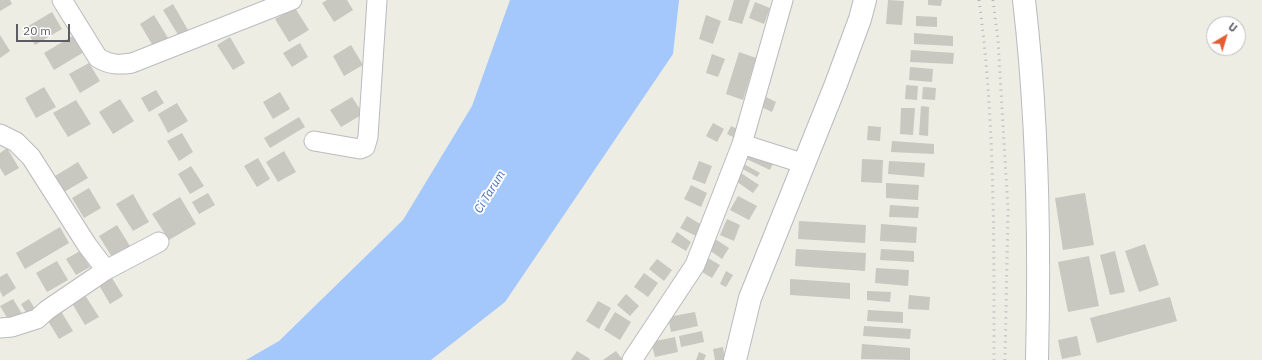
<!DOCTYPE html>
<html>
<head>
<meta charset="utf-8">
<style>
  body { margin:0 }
  #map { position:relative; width:1262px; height:360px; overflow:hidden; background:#edede3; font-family:"IBM Plex Sans",sans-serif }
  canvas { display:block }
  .north { position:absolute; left:1206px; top:16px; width:40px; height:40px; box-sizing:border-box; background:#fff; border:1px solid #bdbec1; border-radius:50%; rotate:38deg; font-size:11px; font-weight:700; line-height:16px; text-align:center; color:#5b5d63 }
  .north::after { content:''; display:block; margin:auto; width:14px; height:18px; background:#e45d32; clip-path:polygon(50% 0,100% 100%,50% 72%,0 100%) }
  .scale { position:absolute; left:16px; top:24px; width:54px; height:18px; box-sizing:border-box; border:2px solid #5b5d63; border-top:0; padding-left:5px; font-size:12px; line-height:14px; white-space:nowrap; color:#5b5d63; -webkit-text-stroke:3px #fff; paint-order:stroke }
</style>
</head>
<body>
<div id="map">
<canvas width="1262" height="360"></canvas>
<div class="north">U</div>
<div class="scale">20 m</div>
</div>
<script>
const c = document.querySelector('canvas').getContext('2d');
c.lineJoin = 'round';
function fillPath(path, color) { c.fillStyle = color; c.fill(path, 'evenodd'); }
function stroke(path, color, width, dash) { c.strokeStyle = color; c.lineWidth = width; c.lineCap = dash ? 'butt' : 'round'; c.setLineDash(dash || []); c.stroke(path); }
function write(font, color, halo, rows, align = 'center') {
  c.font = font + ' "IBM Plex Sans",sans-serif'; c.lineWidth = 4; c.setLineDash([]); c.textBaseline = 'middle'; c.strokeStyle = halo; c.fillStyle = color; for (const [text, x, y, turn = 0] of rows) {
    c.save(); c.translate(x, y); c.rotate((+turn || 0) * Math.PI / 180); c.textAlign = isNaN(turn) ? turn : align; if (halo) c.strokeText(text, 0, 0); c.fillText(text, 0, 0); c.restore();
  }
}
const water = new Path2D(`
  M510,0h169l-6,54 -168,248 -74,58h-185l33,-19 124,-121 69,-114z`);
const building = new Path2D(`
  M0,0h10l2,4 -12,7z
  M327,0h20l6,10 -19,12 -12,-19z
  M734,0h16l-8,24 -14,-4z
  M888,0l16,1 -2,24 -16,-1z
  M928,0h14l-1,6 -13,-1z
  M755,2l15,6 -6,16 -15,-6z
  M173,4l19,33 -9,6 -20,-33z
  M295,8l14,22 -20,12 -14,-23z
  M52,12l10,17 -27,16 -10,-17z
  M154,15l17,28 -15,8 -16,-27z
  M706,15l15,6 -8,23 -14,-5z
  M916,16l21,1v10l-21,-1z
  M914,33l39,3v10l-39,-2z
  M0,35l10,16 -10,7z
  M74,35l10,17 -30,18 -10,-17z
  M230,37l15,26 -12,7 -16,-25z
  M300,43l8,14 -16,10 -9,-14z
  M351,45l12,20 -19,11 -11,-20z
  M911,50l43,3 -1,11 -43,-2z
  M739,52l17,6 -13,42 -17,-6z
  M712,54l13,5 -7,18 -12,-4z
  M89,63l11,18 -20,12 -11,-19z
  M910,67l23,2 -1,13 -23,-2z
  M906,85l12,1 -1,14 -12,-1z
  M44,87l12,20 -20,11 -11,-20z
  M923,87l13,1 -1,12 -13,-1z
  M156,90l8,13 -15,9 -8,-14z
  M280,92l10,17 -17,10 -10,-17z
  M352,97l11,17 -22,13 -11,-17z
  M766,97l10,5 -4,10 -11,-5z
  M120,99l14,22 -21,13 -14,-22z
  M76,100l15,24 -23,13 -15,-24z
  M177,103l11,18 -20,12 -10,-19z
  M921,106l8,1 -1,29 -9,-1z
  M901,108h14l-2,27 -13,-1z
  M299,117l6,10 -35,21 -6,-10z
  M713,123l11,6 -7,13 -11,-6z
  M731,126l14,7 -4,8 -14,-7z
  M868,126l13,1 -1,14 -13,-1z
  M182,133l11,19 -14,9 -12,-20z
  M892,141l42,3v10l-43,-2z
  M747,146l28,13 -5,11 -28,-13z
  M7,148l12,20 -14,8 -5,-8v-15z
  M284,151l12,21 -18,10 -12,-20z
  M258,158l12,21 -13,8 -13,-21z
  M862,159l21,1 -1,23 -21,-1z
  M699,161l13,5 -7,18 -13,-5z
  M889,161l36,2 -1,14 -36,-3z
  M78,162l10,16 -24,14 -9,-16z
  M744,164l16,9 -3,4 -16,-9z
  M191,166l13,20 -14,8 -12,-20z
  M738,171l21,14 -6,8 -20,-14z
  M886,183l33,2 -1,15 -32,-2z
  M691,185l16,8 -6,14 -17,-8z
  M89,188l12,20 -17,10 -12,-20z
  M208,193l7,12 -16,9 -7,-12z
  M1085,193l9,52 -31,5 -8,-52z
  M133,194l16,28 -16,9 -17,-27z
  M738,196l19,10 -8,14 -19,-10z
  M180,197l16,27 -27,16 -17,-26z
  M890,205l29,2 -1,11 -29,-1z
  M687,216l15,9 -6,11 -16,-8z
  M727,219l13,6 -6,16 -14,-6z
  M799,221l67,4 -1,18 -67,-4z
  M881,224l36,3 -1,16 -36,-2z
  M117,225l16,26 -18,11 -16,-26z
  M60,227l9,16 -44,26 -9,-16z
  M677,232l14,10 -5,9 -15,-9z
  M712,237l17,11 -7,11 -17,-12z
  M1145,244l14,41 -20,7 -14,-41z
  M796,249l70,4 -1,18 -70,-5z
  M881,249l33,2v11l-34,-2z
  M80,251l10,16 -14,8 -10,-16z
  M1115,251l10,41 -15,3 -10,-40z
  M701,254l19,11 -8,13 -18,-11z
  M1089,256l10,50 -31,6 -10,-50z
  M657,259l15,11 -8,11 -15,-12z
  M57,261l11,19 -21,12 -11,-19z
  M876,268l33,2 -1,16 -33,-3z
  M726,271l7,4 -7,12 -6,-3z
  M7,273l9,15 -13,9 -3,-6v-14z
  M109,273l14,23 -13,8 -14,-24z
  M644,273l14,10 -10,14 -14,-10z
  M790,279l60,4v16l-60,-4z
  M867,291l24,1 -1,10 -23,-2z
  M83,292l16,25 -14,8 -15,-25z
  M626,294l13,12 -9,10 -13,-11z
  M909,295l21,2 -1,13 -21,-1z
  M1170,297l7,24 -80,22 -7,-25z
  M13,299l11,18 -13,7 -11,-18z
  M29,299l9,15 -8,5 -9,-15z
  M598,301l13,7 -12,21 -13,-8z
  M59,308l14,23 -14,8 -14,-23z
  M868,310l35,2v11l-36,-2z
  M615,312l16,10 -11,18 -16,-10z
  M695,312l3,14 -27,6 -3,-15z
  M864,326l47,3 -1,10 -47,-3z
  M702,331l2,11 -23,5 -2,-11z
  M1077,336l4,19 -19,4 -4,-19z
  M675,337l3,15 -23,5 -4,-15z
  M862,344l48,4v12l-49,-1z
  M723,347l2,13h-10l-2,-11z
  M577,351l13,8 -1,1h-18z
  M616,351l7,9h-20z
  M699,352l7,3 -2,5h-8z`);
const street = new Path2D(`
  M62,0l36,58c12,7 21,7 34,5l160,-63
  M0,134l16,8 15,15 56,88 19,25
  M314,141l46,8 5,-2 3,-10 9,-137
  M742,144l63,20
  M0,328l12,-1 25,-8 10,-9 59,-40 53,-28
  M632,360l63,-95 47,-121 41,-144`);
const secondary = new Path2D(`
  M1024,0c14,119 16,240 13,360
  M735,360l15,-62 86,-214 24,-65 5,-19`);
const rail = new Path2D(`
  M979,0c16,119 15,240 15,360
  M993,0l5,40 10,170 -3,150`);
const waterNames = [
  ["Ci Tarum",490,192,-58]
];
fillPath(water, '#a4c7fc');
fillPath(building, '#c8c7c0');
stroke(street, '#babbc1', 21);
stroke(secondary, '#b8bac1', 24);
stroke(street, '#fff', 19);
stroke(secondary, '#fff', 22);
stroke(rail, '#b6b6b7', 3, [1, 5]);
write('italic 12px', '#476ebf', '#fff', waterNames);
</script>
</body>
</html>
